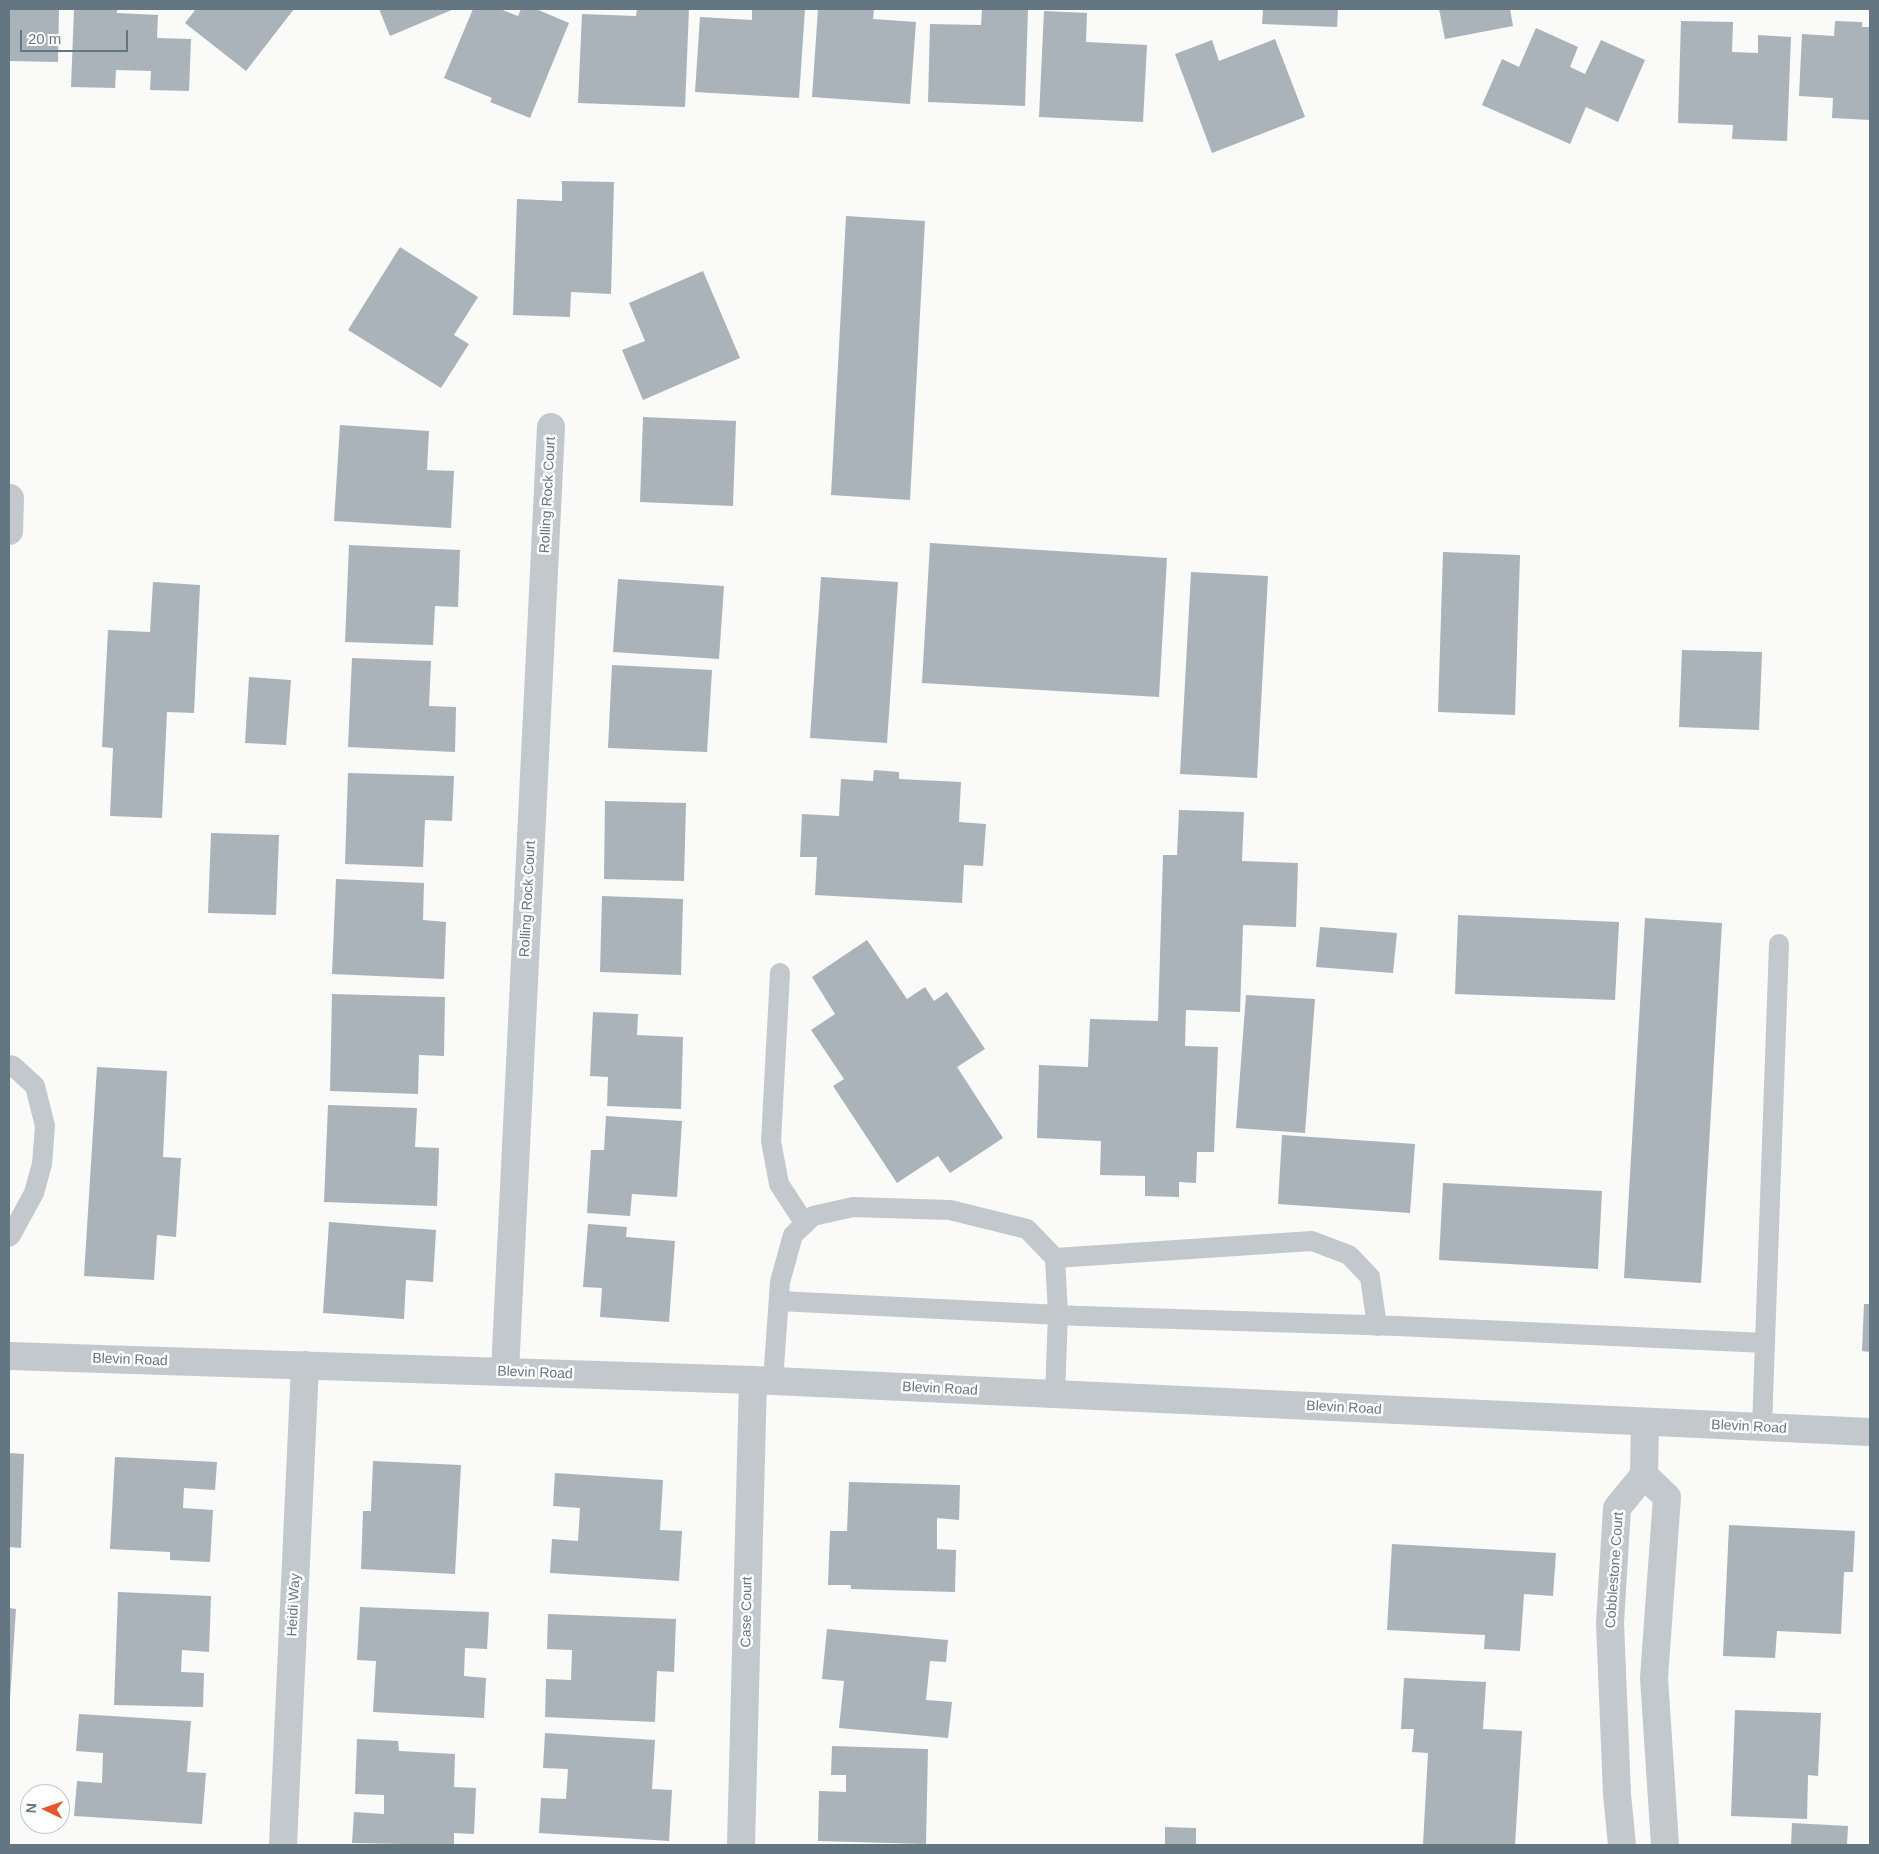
<!DOCTYPE html>
<html>
<head>
<meta charset="utf-8">
<style>
  body { margin:0 }
  #map { position:relative; width:1879px; height:1854px; overflow:hidden; background:#fafaf8; font-family:Arial,sans-serif }
  canvas { display:block }
  .frame { position:absolute; inset:0; border:10px solid #657683; pointer-events:none }
  .north { position:absolute; left:20px; top:1784px; width:50px; height:50px; box-sizing:border-box; background:#fff; border:1px solid #c1c8cd; border-radius:50%; rotate:273deg; font-size:14px; font-weight:700; line-height:20px; text-align:center; color:#657683 }
  .north::after { content:''; display:block; margin:auto; width:18px; height:22px; background:#e4572e; clip-path:polygon(50% 0,100% 100%,50% 72%,0 100%) }
  .scale { position:absolute; left:20px; top:30px; width:108px; height:22px; box-sizing:border-box; border:2px solid #657683; border-top:0; padding-left:6px; font-size:15px; line-height:18px; white-space:nowrap; color:#657683; -webkit-text-stroke:4px #fff; paint-order:stroke }
</style>
</head>
<body>
<div id="map">
<canvas width="1879" height="1854"></canvas>
<div class="frame"></div>
<div class="north">N</div>
<div class="scale">20 m</div>
</div>
<script>
const c = document.querySelector('canvas').getContext('2d');
c.lineJoin = 'round';
function fillPath(path, color) { c.fillStyle = color; c.fill(path, 'evenodd'); }
function stroke(path, color, width, dash) { c.strokeStyle = color; c.lineWidth = width; c.lineCap = dash ? 'butt' : 'round'; c.setLineDash(dash || []); c.stroke(path); }
function write(font, color, halo, rows, align = 'center') {
  c.font = font + ' Arial,sans-serif'; c.lineWidth = 5; c.setLineDash([]); c.textBaseline = 'middle'; c.strokeStyle = halo; c.fillStyle = color; for (const [text, x, y, turn = 0] of rows) {
    c.save(); c.translate(x, y); c.rotate((+turn || 0) * Math.PI / 180); c.textAlign = isNaN(turn) ? turn : align; if (halo) c.strokeText(text, 0, 0); c.fillText(text, 0, 0); c.restore();
  }
}
const building = new Path2D(`
  M9,9h50l-1,53 -48,-1z
  M74,9h43v4l41,2 -1,23 34,1 -2,52 -39,-1 1,-19 -35,-1 -1,18 -44,-1z
  M196,9h98l-48,62 -61,-48z
  M379,9h75l-64,27z
  M473,9h27l18,7 3,-7h15l33,14 -39,95 -40,-16 2,-4 -48,-20z
  M637,9h52l-4,98 -107,-4 4,-89 54,2z
  M752,9h53l-6,89 -104,-6 5,-75 52,3z
  M818,9h56l-1,10 43,3 -6,82 -98,-7z
  M982,9h46l-3,97 -97,-4 2,-78 51,1z
  M1263,9h75l-1,18 -75,-3z
  M1439,9h71l3,17 -68,13z
  M1044,11l43,2 -1,29 61,3 -4,77 -104,-5z
  M1681,21l52,1 -1,30 26,1v-18l33,2 -4,104 -55,-2 1,-14 -55,-2z
  M1835,21l27,1v5h8v93l-38,-2 1,-20 -34,-2 3,-62 32,2z
  M1536,28l42,19 -8,20 15,7 16,-34 44,20 -27,62 -32,-15 -16,37 -88,-39 20,-46 17,8z
  M1275,39l30,78 -93,36 -37,-99 37,-14 7,21z
  M562,181l52,1 -3,112 -40,-2 -1,25 -57,-2 4,-116 45,2z
  M846,216l79,5 -15,279 -79,-5z
  M400,247l78,50 -24,38 15,9 -28,44 -93,-58z
  M703,271l37,87 -97,42 -21,-50 23,-9 -16,-38z
  M643,417l93,4 -3,85 -93,-4z
  M340,425l89,6 -2,39 27,1 -3,57 -117,-7z
  M930,543l237,15 -8,139 -237,-14z
  M349,545l111,5 -2,57 -23,-1 -2,39 -88,-3z
  M1443,552l77,3 -5,160 -77,-3z
  M1191,572l77,4 -11,202 -77,-4z
  M821,577l77,5 -11,161 -77,-5z
  M618,579l106,7 -5,73 -106,-7z
  M153,582l47,3 -6,128 -27,-1 -5,106 -52,-2 3,-68 -11,-1 6,-117 42,2z
  M1682,650l80,2 -3,78 -80,-3z
  M352,658l79,3 -2,45 27,1 -1,45 -107,-5z
  M612,665l100,5 -5,82 -99,-4z
  M249,677l42,3 -5,65 -41,-2z
  M874,770l25,2v7l62,3 -2,40 27,2 -3,42 -19,-1 -2,38 -147,-8 2,-38h-17l2,-43 37,2 2,-37 32,2z
  M348,773l106,3 -2,45 -27,-1 -2,47 -78,-3z
  M605,801l81,2 -2,78 -80,-2z
  M1179,810l65,2 -2,49 56,2 -2,64 -53,-2 -3,87 -54,-2 -1,36 33,1 -4,105h-17l-1,31 -17,-1v15l-34,-1v-20l-45,-1 1,-34 -64,-3 2,-73 49,2 2,-48 68,2 5,-166h14z
  M211,833l68,2 -3,80 -68,-2z
  M336,879l88,4 -1,37 23,2 -2,57 -112,-5z
  M602,896l81,3 -2,76 -81,-3z
  M1458,915l161,7 -4,78 -160,-6z
  M1645,918l77,5 -21,360 -77,-5z
  M1320,927l77,6 -4,40 -77,-6z
  M867,940l40,59 18,-12 9,14 13,-9 38,57 -28,18 46,71 -53,35 -12,-17 -41,27 -64,-97 11,-7 -33,-49 24,-16 -23,-37z
  M332,994l113,3 -1,59 -25,-1 -1,39 -88,-3z
  M1246,995l69,4 -10,134 -69,-5z
  M593,1012l45,2 -1,21 46,2 -2,72 -74,-3 1,-29 -18,-1z
  M97,1067l70,4 -4,86 18,1 -5,79 -19,-2 -3,45 -70,-4z
  M328,1105l89,3 -2,39 24,1 -2,58 -113,-4z
  M606,1116l76,5 -5,76 -45,-3 -2,22 -43,-3 4,-63h13z
  M1282,1135l133,9 -5,69 -132,-9z
  M1443,1183l159,8 -4,78 -159,-9z
  M329,1222l107,8 -3,52 -27,-2 -2,39 -81,-6z
  M588,1224l39,3 -1,10 49,4 -6,81 -69,-5 2,-29 -19,-1z
  M1864,1304h6v48l-8,-1z
  M9,1453l15,1 -3,94 -12,-1z
  M115,1457l102,5 -2,28 -31,-2 -1,20 30,2 -3,52 -40,-2v-8l-60,-3z
  M373,1461l88,4 -6,109 -94,-5 2,-58h8z
  M555,1473l108,7 -3,50 22,1 -3,50 -129,-8 2,-34 26,2 2,-33 -27,-2z
  M849,1482l111,3 -1,35 -22,-2v31l19,1 -1,42 -104,-3v-4h-23l2,-54h17z
  M1729,1525l126,6 -2,41h-9l-3,62 -64,-3 -2,27 -52,-2z
  M1392,1544l164,9 -3,43 -29,-2 -4,57 -36,-2 1,-14 -98,-5z
  M118,1592l93,4 -2,56 -27,-2 -1,22 23,1 -1,34 -89,-2z
  M360,1607l129,5 -2,37 -22,-1 -1,28 22,2 -2,40 -111,-6 3,-51 -19,-1z
  M9,1608l7,1 -6,90h-1z
  M548,1614l128,5 -2,53 -17,-1 -2,51 -110,-5 1,-38 25,1 1,-30 -25,-1z
  M827,1629l121,11 -2,22 -16,-1 -4,39 26,2 -4,36 -109,-10 5,-47 -22,-2z
  M1404,1678l82,4 -3,47 39,2 -7,114h-92l5,-92 -16,-1 2,-23h-13z
  M1735,1710l86,3 -3,63 -10,-1 -1,44 -76,-3z
  M79,1714l112,7 -4,51 19,1 -4,51 -128,-8 3,-35 25,2 1,-30 -27,-2z
  M545,1733l110,7 -3,49 20,1 -3,51 -130,-8 2,-35 25,1 2,-30 -25,-1z
  M357,1739l41,2 1,10 56,3 -1,33 22,1 -2,46 -20,-1v12l-102,-2 2,-31 30,2v-19l-29,-1z
  M832,1746l96,3 -2,95 -108,-3 1,-50 27,1v-17h-15z
  M1792,1823l56,3 -1,19h-56z
  M1165,1827l31,1v17h-31z`);
const service = new Path2D(`
  M780,973l-9,168 8,43 26,40
  M9,1065l4,1 22,20 10,40 -3,38 -8,29 -23,42 -2,2
  M779,1301l301,15 317,10 368,17
  M773,1381l7,-99 13,-47 20,-19 40,-9 97,3 77,19 28,29
  M1055,1394l3,-80 -3,-56 257,-17 37,14 21,22 7,49
  M1762,1427l17,-483`);
const minor = new Path2D(`
  M9,531l1,-33
  M505,1372l46,-945
  M1644,1475l23,22 -13,181 11,167
  M1644,1475l1,-53
  M283,1845l22,-480
  M741,1845l12,-465
  M1622,1845l-5,-51 -7,-171 7,-115 27,-33`);
const tertiary = new Path2D(`
  M9,1356l744,24 1117,52`);
const streetNames = [
  ["Rolling Rock Court",548,495,-87],
  ["Rolling Rock Court",528,899,-87],
  ["Blevin Road",130,1360,2],
  ["Blevin Road",535,1373,2],
  ["Blevin Road",940,1389,3],
  ["Blevin Road",1344,1408,3],
  ["Blevin Road",1749,1427,3],
  ["Cobblestone Court",1615,1570,-86],
  ["Heidi Way",294,1605,-87],
  ["Case Court",747,1612,-89]
];
fillPath(building, '#aab3b9');
stroke(service, '#c3c8cc', 20);
stroke(minor, '#c3c8cc', 28);
stroke(tertiary, '#c3c8cc', 28);
write('14px', '#657683', '#fff', streetNames);
</script>
</body>
</html>
